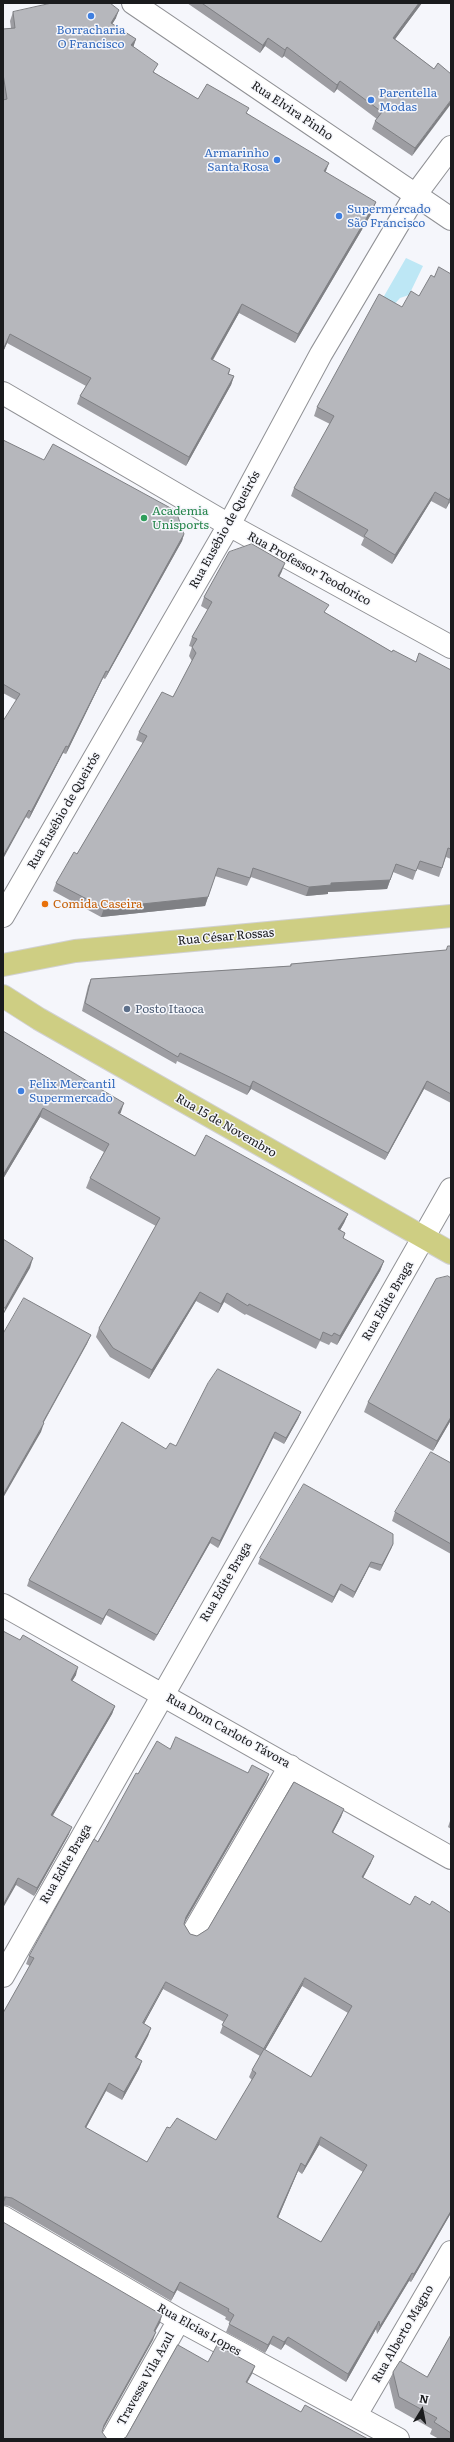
<!DOCTYPE html>
<html>
<head>
<meta charset="utf-8">
<style>
  body { margin:0 }
  #map { position:relative; width:454px; height:2442px; overflow:hidden; background:#f5f6fb; font-family:Literata,serif }
  canvas { display:block }
  .frame { position:absolute; inset:0; border:4px solid #1a1b1d; pointer-events:none }
  .north { position:absolute; left:402px; top:2390px; width:40px; height:40px; -webkit-text-stroke:3px #f5f6fb; paint-order:stroke; rotate:10deg; font-size:11px; font-weight:700; line-height:16px; text-align:center; color:#1a1b1d }
  .north::after { content:''; display:block; margin:auto; width:14px; height:18px; background:#1a1b1d; clip-path:polygon(50% 0,100% 100%,50% 72%,0 100%) }
</style>
</head>
<body>
<div id="map">
<canvas width="454" height="2442"></canvas>
<div class="frame"></div>
<div class="north">N</div>
</div>
<script>
const c = document.querySelector('canvas').getContext('2d');
c.lineJoin = 'round';
function fillPath(path, color) { c.fillStyle = color; c.fill(path, 'evenodd'); }
function stroke(path, color, width, dash) { c.strokeStyle = color; c.lineWidth = width; c.lineCap = dash ? 'butt' : 'round'; c.setLineDash(dash || []); c.stroke(path); }
function write(font, color, halo, rows, align = 'center') {
  c.font = font + ' Literata,serif'; c.lineWidth = 3; c.setLineDash([]); c.textBaseline = 'middle'; c.strokeStyle = halo; c.fillStyle = color; for (const [text, x, y, turn = 0] of rows) {
    c.save(); c.translate(x, y); c.rotate((+turn || 0) * Math.PI / 180); c.textAlign = isNaN(turn) ? turn : align; if (halo) c.strokeText(text, 0, 0); c.fillText(text, 0, 0); c.restore();
  }
}
const water = new Path2D(`
  M406,258l17,8 -14,29 -9,3 -8,9 -12,-4z`);
const minor = new Path2D(`
  M133,3l318,216
  M3,393l226,132 222,122
  M3,916l226,-391 92,-171 95,-160 35,-47
  M3,1605l448,253
  M194,1931l96,-165
  M3,1976l448,-787
  M3,2217l176,103 219,119
  M356,2415l95,-163
  M112,2439l67,-119`);
const major = new Path2D(`
  M3,965l72,-14 376,-35
  M3,996l36,23 412,234`);
const wall = new Path2D(`
  M187,3h235l-27,36 39,30 17,5 -39,82 -40,-27 3,-8 2,-2 -40,-30 -3,4 -50,-37 -2,2 -17,-12 -5,7z
  M13,12l103,6 -4,6 24,15 -3,7 22,27 43,26 49,14 79,59 47,39 -78,132 -56,-30 -26,47 17,9 -1,5 5,2 -3,9 -45,81 -109,-62 3,-8 6,-10 -79,-43 -4,9v-323l8,-1 -1,-7z
  M451,274v230l-2,-1 -3,6 -15,-8 -39,63 -31,-19 3,-7 -73,-42 3,-8 36,-64 -16,-8 3,-9 85,-100 17,-11 15,-19z
  M3,440l181,94 -2,7 -77,138 -2,-1 -37,76 -3,-1 -34,66 -3,-2 -10,-117 -13,-7z
  M282,571l-3,6 47,36 66,39 24,10 35,8v189l-5,-2 -7,20 -22,-8 -4,11 -20,-8 -6,17 -59,3v2l-22,2 -55,-19 -4,9 -32,-10 -10,30 -104,11 -48,-26 3,-8 21,-29 66,-111 -7,-3 3,-8 34,-35 19,-36 -3,-5 3,-9 -3,-1 3,-9 16,-27 -7,-4 3,-9z
  M451,946v157l-27,-14 -39,71 -134,-71 -4,6 -70,-34 -1,3 -94,-53 6,-25 3,-7 199,-13 1,-2 155,-14z
  M3,1031l118,81 -1,2 75,42 153,58 -4,9 -4,7 5,3 -2,6 41,22 -4,10 -43,74 -6,-3 -2,3 -9,-4 -4,8 -70,-35 -1,1 -21,-13 -6,11 -22,-12 -47,78 -39,-22 -14,-20 3,-9 57,-102 -70,-38 4,-10 14,-26 -64,-35 -37,62z
  M451,1278v142l-18,31 -69,-39 4,-10z
  M301,1412l-3,7 -14,25 -11,-6 -55,110 -8,-5 -56,98 -48,-26 -5,10 -74,-39 2,-6 137,-131z
  M451,1463v91l-59,-33 3,-9z
  M393,1544l-2,5 -11,22 -11,-4 -16,31 -14,-8 -7,13 -74,-39 2,-6z
  M3,1631l73,44 -4,6 43,25 -3,8 -59,101 16,19 -35,62 -18,-11z
  M170,1749l78,24 21,1 -3,8 -81,140 -1,2 6,10 7,2 11,-7 136,-120 -3,8 -8,15 38,31 -8,15 88,335 -40,69 -2,-1 -32,53 -1,-5 -30,53 -61,-38 -4,6 -11,-6 -5,9 -39,-21 4,-10 -5,-3 1,-2 -49,-27 -6,11 -162,-95 -6,-1v-192l27,-47 -4,-2 3,-8 109,-182zM302,1986l46,27 -37,64 -46,-27zM163,1989l61,33 -4,11 40,23 -8,14 -3,7 3,3 -36,60 -46,-12 -23,34 -61,-34 20,-37 16,9 17,-31 3,-8 -6,-3 12,-22 3,-8 -7,-4zM319,2145l44,27 -42,70 -43,-24 20,-47 4,3z
  M451,1818v11l-3,-2z
  M451,2335v104h-12l-9,-5 2,-5 -37,-21 -6,-25 4,-11 34,5z`);
const shadedWall = new Path2D(`
  M419,3h3l-32,43 3,-8z
  M119,10l-3,8 -8,13 3,-8z
  M268,38l-3,8 -5,7 3,-8z
  M136,39l-3,9 -2,-3z
  M287,47l-3,9 -2,2 3,-8z
  M340,81l-3,8 -3,4 3,-8z
  M451,100v4l-39,52 3,-8z
  M329,163l-3,8 -5,9 3,-9z
  M376,202l-3,9 -78,132 3,-9z
  M242,304l-3,9 -31,55 3,-9z
  M10,334l-3,9 -4,9v-2z
  M234,376l-3,9 -45,81 3,-9z
  M435,492l-4,9 -39,63 3,-9z
  M451,496l-2,7 -3,6 3,-9z
  M184,534l-2,7 -77,138 3,-7z
  M285,563l-3,8 -7,14 3,-9z
  M106,671l-3,7 -37,76 2,-7z
  M66,746l-3,7 -34,66 2,-7z
  M29,810l-3,7 -23,42v-3z
  M396,864l-9,25 -59,3v2l-22,2 3,-9 22,-4z
  M208,897l-3,9 -104,11 3,-9z
  M253,1081l-2,8 -4,6 3,-8z
  M427,1081l-3,8 -39,71 3,-7z
  M124,1103l-3,9 -6,10 3,-9z
  M43,1108l-3,9 -37,62v-4z
  M348,1214l-4,9 -9,16 3,-10z
  M33,1258l-3,10 -27,47 2,-7z
  M384,1261l-4,10 -43,74 3,-9z
  M200,1292l-4,9 -47,78 3,-9z
  M227,1293l-3,9 -6,11 3,-9z
  M91,1335l-4,9 -48,87 4,-9z
  M301,1412l-3,7 -14,25 2,-6z
  M451,1417v3l-18,31 4,-10z
  M44,1423l-3,9 -38,66v-3z
  M275,1432l-2,6 -55,110 2,-7z
  M212,1537l-2,6 -56,98 3,-6z
  M393,1544l-2,5 -11,22 2,-6z
  M371,1562l-2,5 -16,31 2,-6z
  M341,1584l-2,6 -7,13 2,-6z
  M109,1609l-8,16 2,-6z
  M78,1667l-2,8 -8,13 3,-8z
  M115,1706l-3,8 -63,108 2,-7z
  M269,1774l-3,8 -83,143 3,-8z
  M344,1809l-3,8 -12,23 3,-8z
  M72,1827l-3,7 -35,62 3,-8z
  M374,1856l-3,7 -12,22 3,-8z
  M18,1878l-2,7 -13,23v-3z
  M305,1978l-3,8 -41,71 3,-8z
  M166,1982l-3,7 -23,42 3,-8z
  M151,2028l-3,8 -15,29 2,-8z
  M142,2061l-3,8 -17,31 2,-8z
  M109,2083l-3,8 -24,44 3,-8z
  M321,2137l-2,8 -17,29 3,-8z
  M301,2163l-3,8 -23,54 2,-8z
  M3,2197h3l-3,7z
  M451,2211v2l-40,69 3,-8z
  M412,2273l-3,8 -32,53 3,-8z
  M180,2282l-3,8 -6,11 3,-8z
  M162,2315l-2,8 -9,16 3,-8z
  M379,2321l-3,8 -30,53 2,-8z
  M156,2332l-3,8 -52,93 3,-8z
  M273,2336l-3,8 -5,9 3,-8z
  M288,2337l-3,7 -4,6 3,-8z
  M255,2366l-3,8 -9,16 3,-8z`);
const building = new Path2D(`
  M52,3h58l9,7 -8,13 25,16 -5,6 27,19 -5,8 45,27 9,-15 42,24 -3,5 83,50 -5,8 52,31 -78,132 -56,-30 -31,55 19,10 -2,5 6,2 -45,81 -109,-61 11,-18 -81,-44 -7,16v-250l4,-1 -4,-25v-45l12,-1 -2,-16z
  M202,3h217l-26,35 41,31 4,-6 13,11v26l-36,48 -40,-27 7,-9 -42,-31 -3,4 -50,-38 -2,3 -17,-12 -5,7z
  M439,267l12,7v222l-2,4 -14,-8 -40,63 -31,-19 4,-6 -74,-42 40,-72 -17,-9 62,-113 23,13 9,-16 8,5 12,-21 3,2z
  M3,440l41,20 9,-16 123,67 8,23 -76,138 -2,-1 -38,76 -2,-1 -35,66 -2,-2 -26,46v-135l17,-27 -17,-10z
  M252,544l33,19 -7,13 51,29 -5,7 68,40 1,-2 23,12 3,-9 32,17v179l-3,-1 -6,20 -22,-7 -4,10 -20,-7 -6,16 -59,3v2l-22,2 -56,-19 -3,10 -32,-10 -10,29 -104,11 -48,-25 18,-31 3,2 70,-118 -8,-4 23,-40 11,5 23,-44 -4,-6 5,-8 -5,-2 20,-35 -8,-5 25,-45z
  M448,946h3v148l-24,-13 -39,72 -135,-72 -3,6 -70,-34 -2,4 -93,-54 6,-24 200,-13v-2l155,-14z
  M3,1031l121,72 -6,10 77,43 11,-21 142,79 -10,15 7,4 -2,5 41,23 -44,75 -6,-3 -2,3 -9,-4 -3,8 -71,-36 -1,2 -21,-13 -6,11 -21,-12 -48,78 -39,-22 -14,-20 61,-110 -70,-40 19,-34 -66,-36 -40,67z
  M3,1239l30,19 -28,50h-2z
  M448,1276l3,2v139l-14,24 -69,-39 68,-123z
  M24,1298l67,37 -48,87 1,1 -41,72v-161z
  M218,1369l83,43 -15,26 -11,-6 -55,109 -8,-4 -55,98 -48,-26 -6,10 -74,-39 93,-158 44,27 4,-6 6,3 32,-63z
  M431,1452l20,11v81l-56,-32z
  M304,1484l89,50v10l-11,21 -11,-3 -16,30 -14,-8 -7,13 -74,-39z
  M3,1631l17,9 3,-5 55,32 -7,13 44,26 -64,109 21,12 -35,61 -19,-10 -15,27z
  M176,1737l72,36 4,-8 17,9 -83,143 -2,7 6,10 7,2 11,-7 86,-147 50,27 -12,23 42,24 -12,21 48,28 5,-9 15,9 2,-4 19,12v298l-37,63 -2,-1 -32,53 -1,-5 -31,53 -60,-37 -4,5 -11,-6 -5,9 -39,-21 5,-9 -6,-4 1,-2 -49,-27 -6,11 -162,-95 -6,-1h-3v-184l31,-55 -5,-2 65,-117 4,3 38,-69 2,1 19,-33 13,8zM305,1978l47,28 -41,71 -47,-28zM166,1982l62,33 -6,10 42,24 -12,21 4,3 -40,67 -39,-22 -7,10 -3,-1 -20,35 -62,-35 24,-44 15,9 18,-31 -7,-4 16,-29 -8,-5zM321,2137l46,28 -46,77 -44,-25 24,-54 4,3z
  M3,2222l159,93 -8,16 2,1 -52,93 -2,7 5,7h-104z
  M451,2335v98l-17,-11 3,-4 -38,-21 -6,-25 7,-11 27,16z
  M178,2345l30,17 9,-17 38,21 -9,16 55,30 4,-7 63,34h-245l3,-2z`);
const markers = [
  [91,16,4,"#3f7fe0"],
  [371,100,4,"#3f7fe0"],
  [277,160,4,"#3f7fe0"],
  [339,216,4,"#3f7fe0"],
  [144,518,4,"#2e9e5b"],
  [45,904,4,"#e8710a"],
  [127,1009,4,"#5c6f8a"],
  [21,1091,4,"#3f7fe0"]
];
const shopNames = [
  ["Borracharia",91,30,"center"],
  ["O Francisco",91,44,"center"],
  ["Parentella",379,93],
  ["Modas",379,107],
  ["Armarinho",269,153,"right"],
  ["Santa Rosa",269,167,"right"],
  ["Supermercado",347,209],
  ["São Francisco",347,223],
  ["Felix Mercantil",29,1084],
  ["Supermercado",29,1098]
];
const streetNames = [
  ["Rua Elvira Pinho",292,111,34],
  ["Rua Eusébio de Queirós",225,530,-61],
  ["Rua Professor Teodorico",309,569,29],
  ["Rua Eusébio de Queirós",64,811,-60],
  ["Rua César Rossas",226,937,-5],
  ["Rua 15 de Novembro",226,1126,30],
  ["Rua Edite Braga",388,1301,-60],
  ["Rua Edite Braga",226,1582,-60],
  ["Rua Dom Carloto Távora",228,1731,29],
  ["Rua Edite Braga",66,1864,-60],
  ["Rua Elcias Lopes",199,2330,29],
  ["Rua Alberto Magno",403,2334,-60],
  ["Travessa Vila Azul",146,2379,-61]
];
const leisureNames = [
  ["Academia",152,511],
  ["Unisports",152,525]
];
const foodNames = [
  ["Comida Caseira",53,904]
];
const serviceNames = [
  ["Posto Itaoca",135,1009]
];
fillPath(water, '#bde7f5');
stroke(minor, '#909195', 24);
stroke(major, '#d1d1d2', 24);
stroke(minor, '#fff', 22);
stroke(major, '#cece83', 22);
fillPath(wall, '#9d9da2');
fillPath(shadedWall, '#7f8084');
fillPath(building, '#b6b7bc');
stroke(building, '#7f8084', 1);
for (const [x, y, r, color] of markers) { const dot = new Path2D(); dot.arc(x, y, r, 0, 2 * Math.PI); c.fillStyle = color; c.fill(dot); stroke(dot, '#f5f6fb', 1.5); }
write('12px', '#366cbe', '#f5f6fb', shopNames, 'left');
write('12px', '#1a1b1d', '#f5f6fb', streetNames);
write('12px', '#27864d', '#f5f6fb', leisureNames, 'left');
write('12px', '#c56008', '#f5f6fb', foodNames, 'left');
write('12px', '#4e5e75', '#f5f6fb', serviceNames, 'left');
</script>
</body>
</html>
